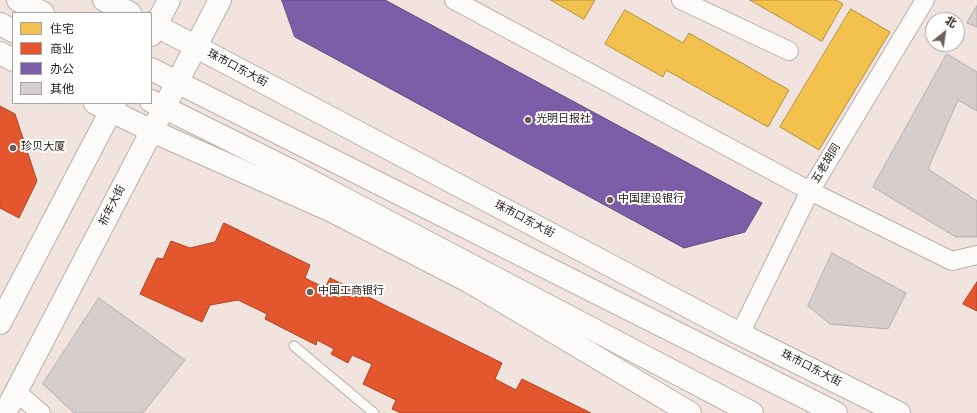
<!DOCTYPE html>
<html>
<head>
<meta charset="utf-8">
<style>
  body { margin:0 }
  #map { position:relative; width:977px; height:413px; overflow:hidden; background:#f1e4de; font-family:Overpass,"Noto Sans SC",sans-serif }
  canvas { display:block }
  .legend { position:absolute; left:12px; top:12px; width:140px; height:92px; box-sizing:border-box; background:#fff; border:1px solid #a6a3a1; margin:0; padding:5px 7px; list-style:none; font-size:12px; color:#211915 }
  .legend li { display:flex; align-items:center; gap:8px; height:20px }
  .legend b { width:20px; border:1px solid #a6a3a1 }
  .north { position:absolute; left:925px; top:12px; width:40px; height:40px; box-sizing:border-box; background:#fff; border:1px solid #a6a3a1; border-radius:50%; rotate:30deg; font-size:11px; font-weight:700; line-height:16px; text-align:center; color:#211915 }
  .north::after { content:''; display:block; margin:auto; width:14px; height:18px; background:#6a605b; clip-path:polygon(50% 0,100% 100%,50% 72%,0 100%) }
</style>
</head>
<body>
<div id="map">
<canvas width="977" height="413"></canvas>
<ul class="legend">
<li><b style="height:11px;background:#f2c14e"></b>住宅</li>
<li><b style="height:11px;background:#e4572e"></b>商业</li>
<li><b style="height:11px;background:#7b5ea7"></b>办公</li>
<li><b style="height:11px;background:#d6cdcd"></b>其他</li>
</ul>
<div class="north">北</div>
</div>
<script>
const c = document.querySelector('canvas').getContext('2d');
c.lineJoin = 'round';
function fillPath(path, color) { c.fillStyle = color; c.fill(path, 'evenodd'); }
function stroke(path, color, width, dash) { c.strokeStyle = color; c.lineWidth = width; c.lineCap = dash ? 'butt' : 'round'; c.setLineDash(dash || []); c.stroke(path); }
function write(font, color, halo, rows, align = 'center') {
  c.font = font + ' Overpass,"Noto Sans SC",sans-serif'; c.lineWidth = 4; c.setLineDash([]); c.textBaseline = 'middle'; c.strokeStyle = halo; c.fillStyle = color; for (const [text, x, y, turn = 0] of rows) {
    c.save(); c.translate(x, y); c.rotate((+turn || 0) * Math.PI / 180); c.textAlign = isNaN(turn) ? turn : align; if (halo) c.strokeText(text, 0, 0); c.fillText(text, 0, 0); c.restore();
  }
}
const homes = new Path2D(`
  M551,0h44l-11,19z
  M750,0h86l7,4 -21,37z
  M851,9l39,23 -71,118 -39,-23z
  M625,10l58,33 6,-10 100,57 -21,37 -102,-57 -3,7 -58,-33z`);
const shops = new Path2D(`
  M0,106l15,8 22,67 -18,37 -19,-10z
  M224,223l86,42 -5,13 20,10 5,-10 172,85 -7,16 21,11 6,-11 69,34h-190l-9,-4 4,-9 -33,-16 9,-20 -20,-9 -4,8 -17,-9 3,-5 -17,-9 -1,5 -51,-26 2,-5 -29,-14 -28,5 -8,17 -62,-28 17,-36 6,1 8,-18 19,7 25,-6z
  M977,282v29l-14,-7z`);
const offices = new Path2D(`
  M282,0h103l377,203 -17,29 -61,16 -389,-211z`);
const building = new Path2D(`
  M977,6v21l-10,-4z
  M947,54l30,18v39l-19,-11 -30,69 49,32v36h-21l-83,-50z
  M832,253l74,40 -18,36 -58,-5 -22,-18z
  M99,298l86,62 -42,53h-69l-31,-29z`);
const lane = new Path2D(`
  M294,346l80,67`);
const street = new Path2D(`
  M454,0l356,191 142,70 25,-6
  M681,0l108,51
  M740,334l70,-143 115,-191
  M16,392l25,21`);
const secondary = new Path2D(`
  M104,0l26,13
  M151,23l589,311 159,79
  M151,35l18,-35
  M0,53l13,7
  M95,103l57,28 180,80 138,71 220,131
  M0,323l115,-220
  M5,413l215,-413`);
const primary = new Path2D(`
  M18,0l25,13
  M0,24l13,7
  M151,69l685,344
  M151,101l137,68 464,244`);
const markers = [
  [528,120,4,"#6a605b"],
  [13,148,4,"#6a605b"],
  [610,200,4,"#6a605b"],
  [310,292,4,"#6a605b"]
];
const streetNames = [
  ["珠市口东大街",237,69,28],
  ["五老胡同",827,164,-59],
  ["祈年大街",113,206,-63],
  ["珠市口东大街",524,220,28],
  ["珠市口东大街",811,369,27]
];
const poiNames = [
  ["光明日报社",536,120],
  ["珍贝大厦",21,148],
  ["中国建设银行",618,200],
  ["中国工商银行",318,292]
];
fillPath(homes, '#f2c14e');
stroke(homes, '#b38f3d', 1);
fillPath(shops, '#e4572e');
stroke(shops, '#aa4426', 1);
fillPath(offices, '#7b5ea7');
stroke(offices, '#60497b', 1);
fillPath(building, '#d6cdcd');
stroke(building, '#b7aeae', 1);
stroke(lane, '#b9afaa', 11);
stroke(street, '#b9afaa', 20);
stroke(secondary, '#b9afaa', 24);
stroke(primary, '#b9afaa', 24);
stroke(lane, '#fdfbfa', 9);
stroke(street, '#fdfbfa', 18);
stroke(secondary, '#fdfbfa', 22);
stroke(primary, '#fdfbfa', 22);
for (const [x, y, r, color] of markers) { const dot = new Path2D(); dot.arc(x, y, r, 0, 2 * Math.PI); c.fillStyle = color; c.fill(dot); stroke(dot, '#fff', 1.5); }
write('11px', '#211915', '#fff', streetNames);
write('11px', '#211915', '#fff', poiNames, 'left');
</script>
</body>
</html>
